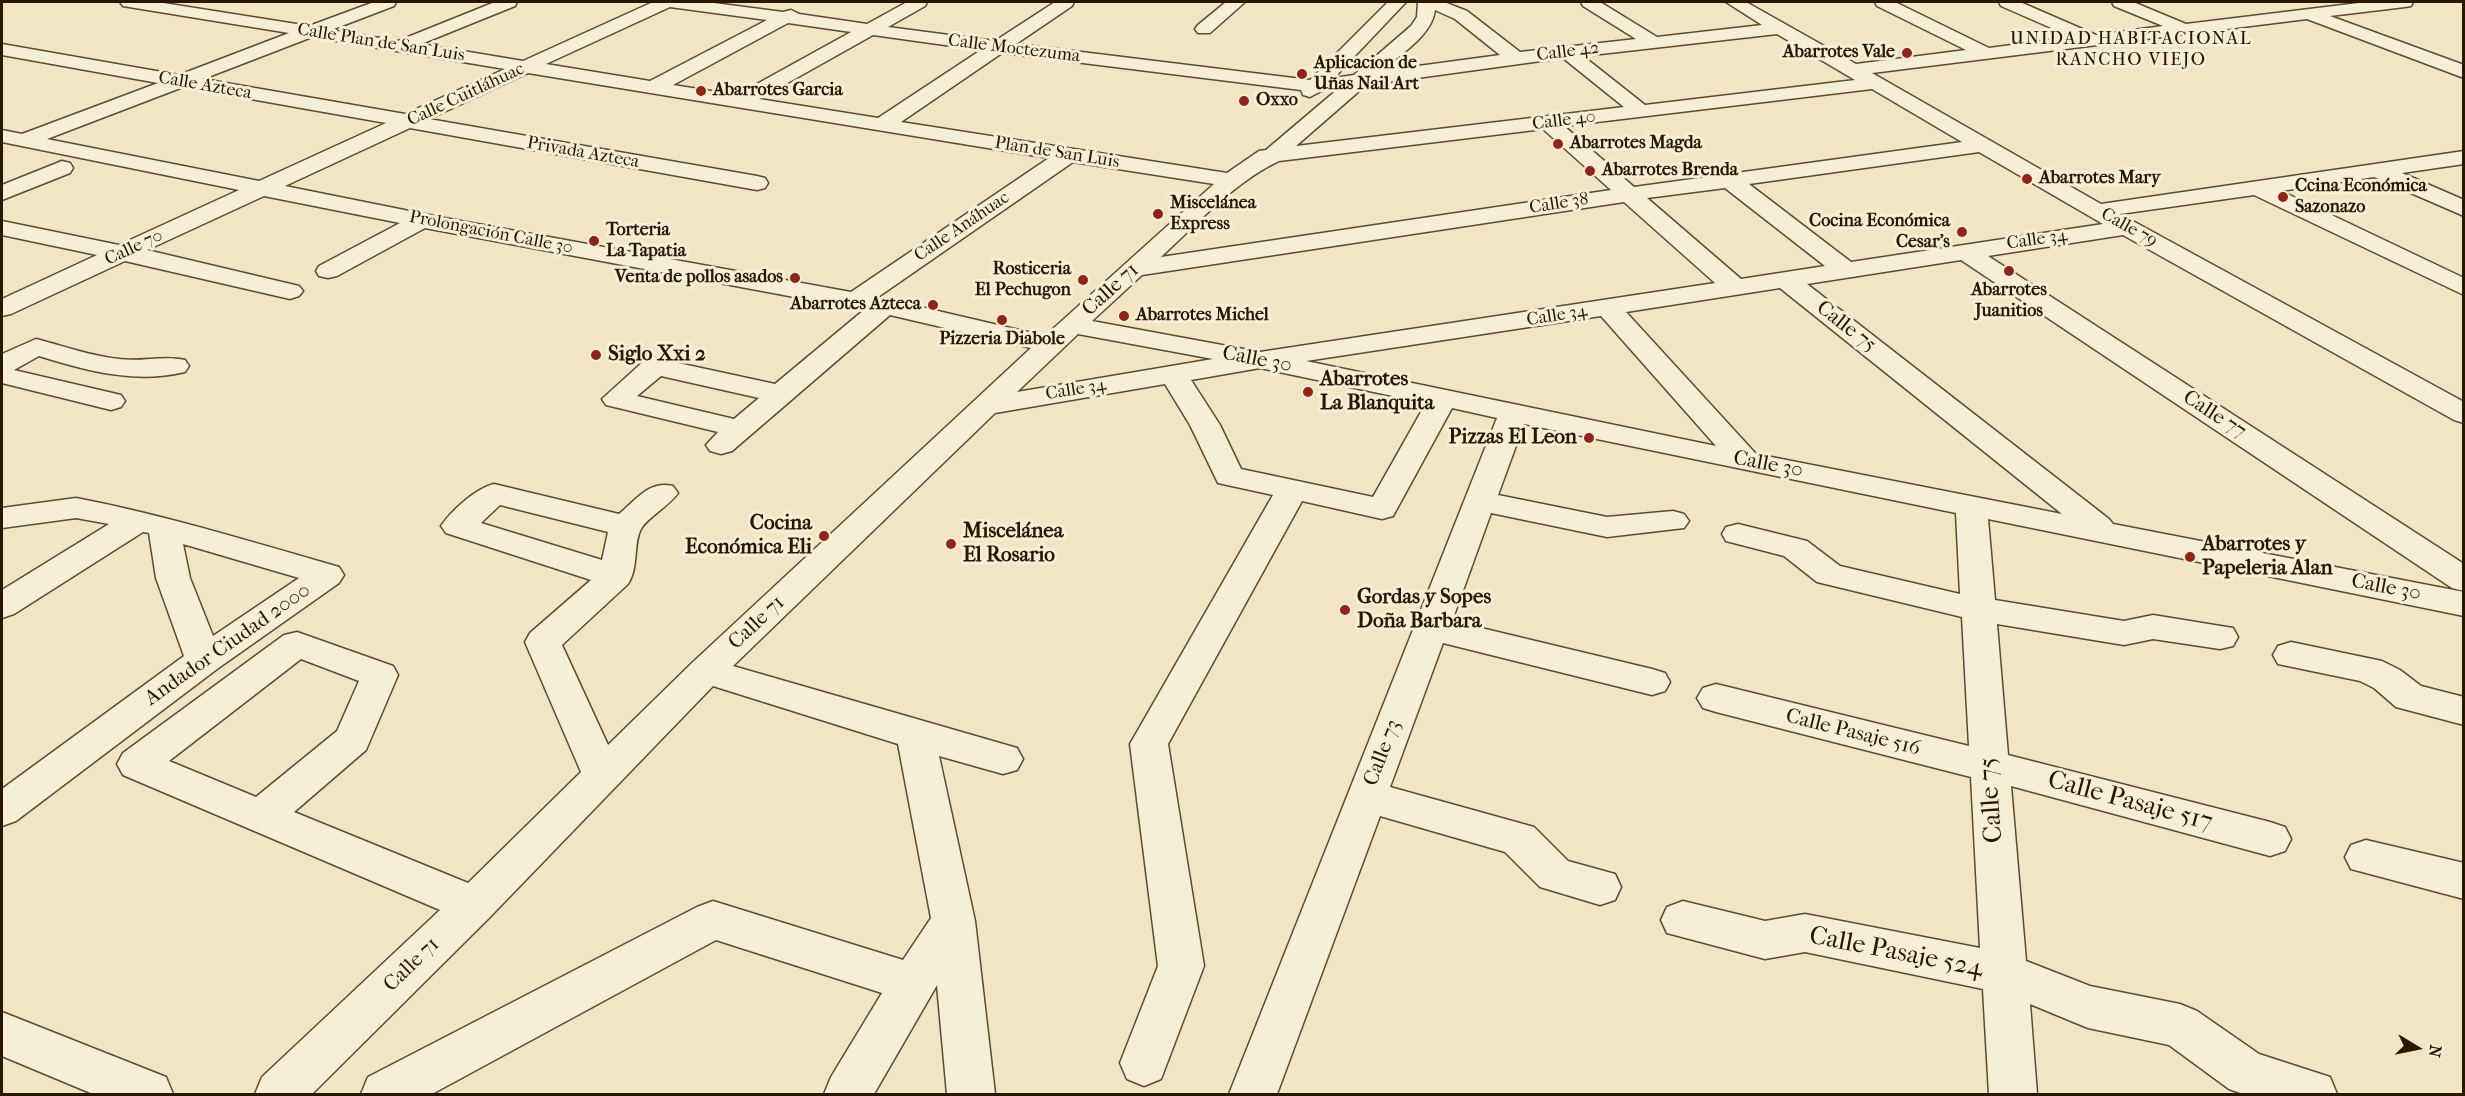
<!DOCTYPE html>
<html>
<head>
<meta charset="utf-8">
<style>
  body { margin:0 }
  #map { position:relative; width:2465px; height:1096px; overflow:hidden; background:#f2e5c3; font-family:"IM FELL French Canon",serif }
  canvas { display:block }
  .frame { position:absolute; inset:0; border:3px solid #2a1700; pointer-events:none }
  .north { position:absolute; left:2387px; top:1018px; width:60px; height:60px; -webkit-text-stroke:4px #f7eed8; paint-order:stroke; rotate:100deg; font-size:16px; font-weight:700; line-height:24px; text-align:center; color:#2a1700 }
  .north::after { content:''; display:block; margin:auto; width:21px; height:27px; background:#2a1700; clip-path:polygon(50% 0,100% 100%,50% 72%,0 100%) }
</style>
</head>
<body>
<div id="map">
<canvas width="2465" height="1096"></canvas>
<div class="frame"></div>
<div class="north">N</div>
</div>
<script>
const c = document.querySelector('canvas').getContext('2d');
c.lineJoin = 'round';
function stroke(path, color, width, dash) { c.strokeStyle = color; c.lineWidth = width; c.lineCap = dash ? 'butt' : 'round'; c.setLineDash(dash || []); c.stroke(path); }
function fillPath(path, color) { c.fillStyle = color; c.fill(path, 'evenodd'); }
function write(font, color, halo, rows, align = 'center') {
  c.font = font + ' "IM FELL French Canon",serif'; c.lineWidth = 6; c.setLineDash([]); c.textBaseline = 'middle'; c.strokeStyle = halo; c.fillStyle = color; for (const [text, x, y, turn = 0] of rows) {
    c.save(); c.translate(x, y); c.rotate((+turn || 0) * Math.PI / 180); c.textAlign = isNaN(turn) ? turn : align; if (halo) c.strokeText(text, 0, 0); c.fillText(text, 0, 0); c.restore();
  }
}
const minor = new Path2D(`
  M120,2h37l152,24 65,-24h22l-2,4 -63,24 67,11 97,-39h22l-2,4 -94,38 102,17 130,-59h53l77,10 8,-2 8,4 68,10 40,-22h20l-2,4 -37,21 107,14 60,-39h19l-2,4 -56,38 294,36 78,-78h18l-72,76 20,-3 57,-49 6,-9 1,-15h26l23,9 53,41 116,-13 -53,-33 -2,-4h19l57,35 105,-12 -36,-23h20l110,62 110,-14 -89,-44 -2,-4h20l94,46 83,-11 -71,-31 -2,-4h21l76,33 67,-9 -49,-20 -2,-4h21l53,22 181,-22h46l-2,4 -6,1 -75,9 134,49v13l-157,-59 -435,54 229,131 363,-53v13l-62,9 62,27v16l-90,-39 -93,14 183,87v17l-210,-100 -134,19 344,188v21l-10,-3 -331,-185 -135,21 476,308v27l-12,-3 -491,-328 -154,24 302,235 4,5 351,68v24l-476,-97 7,81 129,21 29,-6 80,13 5,9 -5,9 -13,3 -67,-10 -29,6 -127,-21 11,131 262,67 15,5 6,12 -6,12 -15,5 -259,-70 15,175 64,25 90,18 17,7 62,43 71,23 7,17h-94l-14,-5 -60,-44 -81,-17 -58,-24 7,90h-48l-6,-105 -178,-37 -40,7 -98,-26 -6,-13 6,-13 16,-6 82,20 40,-7 175,34 -9,-171 -255,-65 -13,-4 -6,-10 6,-10 13,-4 253,62 -7,-129 -145,-35 -33,-26 -58,-15 -4,-7 4,-7 12,-3 69,17 33,25 120,28 -4,-81 -432,-89 -26,71 109,22 66,-6 11,3 5,7 -5,7 -77,9 -116,-24 -39,108 200,48 13,4 5,9 -5,9 -13,4 -209,-52 -53,144 144,40 34,34 47,13 6,13 -6,13 -15,5 -60,-18 -35,-35 -125,-36 -103,278h-48l268,-676 -45,-10 -59,108 -11,3 -80,-18 -134,243 36,222 -43,113 -17,7 -17,-7 -7,-16 38,-97 -28,-222 143,-249 -55,-12 -28,-58 -25,-41 -170,29 -262,253 284,82 6,11 -6,11 -14,4 -64,-18 36,165 20,173h-48l-10,-109 -63,109h-50l7,-17 51,-84 -166,-53 -284,154h-71l7,-17 329,-170 16,-6 190,59 28,-42 -33,-174 -185,-58 -224,232 -177,176h-57l7,-17 178,-167 -317,-135 -6,-11 6,-11 161,-118 13,-3 96,34 5,9 -32,75 -72,62 174,71 113,-111 -56,-130 5,-9 61,-53 -145,-47 -5,-7c11,-16 34,-37 53,-42l125,30c17,-14 30,-34 54,-28l5,7c-9,13 -31,25 -37,36 -8,14 -2,38 -13,55l-66,61 46,100 85,-83 338,-314 -141,-33 -158,136 -11,3 -11,-3 -4,-6 12,-13 -112,-27 -4,-6 43,-39 10,-2 120,26 89,-74 -439,-82 -88,48 -9,2 -9,-2 -3,-5 3,-5 81,-43 -136,-27 -117,54 152,36 4,5 -4,5 -9,3 -165,-38 -114,53 -9,2v-17l95,-44 -95,-20v-14l117,24 120,-55 -237,-48v-12l20,4 136,-51 -156,-28v-11l177,31 110,-42 -160,-26 -6,-1zM670,7l97,13 -117,61 -104,-17zM1435,10l20,9 45,36 -119,16c18,-16 51,-35 54,-61zM788,23l63,9 -114,63 -64,-10zM1777,34l78,46 -210,25 -62,-49zM873,35l108,15 -103,68 -119,-19zM312,37l193,32 -100,45 -202,-35zM1002,53l299,37 2,5 7,2 11,-6 17,-2 -72,61 -7,1 -32,22 -326,-51zM1563,58l61,49 -328,39 70,-61zM528,73l521,85 -198,134 -412,-75 -154,-31 125,-58 347,62 8,-2 3,-5 -3,-5 -8,-2 -328,-57zM183,87l203,36 -127,58 -212,-42zM1872,89l90,53 -328,45 -70,-61zM1543,129l68,61 -450,67c37,-34 72,-74 118,-96zM1979,152l124,72 -252,38 -102,-78zM1073,162l141,22 -169,152 -167,-39zM1725,188l100,78 -84,13 -94,-81zM1624,202l91,81 -455,69 -168,-31 50,-46zM1780,288l282,226 -306,-60 -130,-142zM1601,316l115,130 -410,-85zM1078,334l135,25 -196,33zM1260,368l166,35 -53,94 -132,-28 -21,-44 -29,-45zM661,376l98,22 -25,21 -97,-23zM500,505l108,27 -6,28 -121,-37zM301,659l58,22 -22,50 -81,66 -87,-36z
  M1226,2h19l-35,31h-12l-3,-4 3,-4z
  M62,161l8,2 3,5 -3,5 -68,27v-15z
  M36,339c28,7 54,17 83,20 22,3 45,-4 66,1l4,6 -4,6c-50,12 -98,-1 -146,-16l-25,14 107,25 4,6 -4,6 -10,3 -109,-27v-29z
  M76,498c89,17 176,44 263,69l5,8 -5,8 -122,86 -201,152 -14,5v-37l182,-133 -28,-78 -7,-45 -6,-1 -129,82 -12,4v-28l107,-66 -33,-6 -74,10v-20zM183,544l116,34 -86,58 -23,-58z
  M2291,642l91,19 18,9 21,16 43,11v28l-68,-18 -22,-19 -14,-7 -82,-17 -5,-9 5,-9z
  M2366,840l98,23v36l-113,-30 -6,-12 6,-12z
  M2,1012l164,65 7,17h-80l-91,-38z`);
const markers = [
  [1907,53,6,"#8f2418"],
  [1302,74,6,"#8f2418"],
  [701,91,6,"#8f2418"],
  [1244,101,6,"#8f2418"],
  [1558,144,6,"#8f2418"],
  [1590,171,6,"#8f2418"],
  [2027,179,6,"#8f2418"],
  [2283,197,6,"#8f2418"],
  [1158,214,6,"#8f2418"],
  [1962,232,6,"#8f2418"],
  [594,241,6,"#8f2418"],
  [2009,271,6,"#8f2418"],
  [795,278,6,"#8f2418"],
  [1083,280,6,"#8f2418"],
  [933,305,6,"#8f2418"],
  [1124,316,6,"#8f2418"],
  [1002,320,6,"#8f2418"],
  [596,355,6,"#8f2418"],
  [1308,392,6,"#8f2418"],
  [1589,438,6,"#8f2418"],
  [824,536,6,"#8f2418"],
  [951,544,6,"#8f2418"],
  [2190,557,6,"#8f2418"],
  [1345,610,6,"#8f2418"]
];
const farNeighbourhoodnames = [
  ["UNIDAD HABITACIONAL",2131,40],
  ["RANCHO VIEJO",2131,61]
];
const farStreetnames = [
  ["Calle Plan de San Luis",381,43,9],
  ["Calle Moctezuma",1014,49,7],
  ["Calle 42",1568,52,-7],
  ["Calle Azteca",205,86,10],
  ["Calle Cuitláhuac",466,95,-25],
  ["Calle 40",1564,121,-7],
  ["Privada Azteca",583,153,10],
  ["Plan de San Luis",1057,153,9],
  ["Calle 38",1559,204,-9],
  ["Calle Anáhuac",962,227,-34],
  ["Calle 79",2129,228,29],
  ["Prolongación Calle 30",491,233,11],
  ["Calle 34",2037,240,-8],
  ["Calle 70",134,248,-25],
  ["Calle 34",1557,316,-9],
  ["Calle 34",1076,390,-9]
];
const farPoinames = [
  ["Abarrotes Vale",1895,53,"right"],
  ["Aplicacion de",1314,64],
  ["Uñas Nail Art",1314,85],
  ["Abarrotes Garcia",713,91],
  ["Oxxo",1256,101],
  ["Abarrotes Magda",1570,144],
  ["Abarrotes Brenda",1602,171],
  ["Abarrotes Mary",2039,179],
  ["Ccina Económica",2295,187],
  ["Sazonazo",2295,208],
  ["Miscelánea",1170,204],
  ["Express",1170,225],
  ["Cocina Económica",1950,222,"right"],
  ["Cesar's",1950,243,"right"],
  ["Torteria",606,231],
  ["La Tapatia",606,252],
  ["Rosticeria",1071,270,"right"],
  ["El Pechugon",1071,291,"right"],
  ["Venta de pollos asados",783,278,"right"],
  ["Abarrotes",2009,291,"center"],
  ["Juanitios",2009,312,"center"],
  ["Abarrotes Azteca",921,305,"right"],
  ["Abarrotes Michel",1136,316],
  ["Pizzeria Diabole",1002,340,"center"]
];
const streetNames = [
  ["Calle 71",1111,290,-42],
  ["Calle 75",1846,327,38],
  ["Calle 30",1257,360,11],
  ["Calle 77",2214,415,33],
  ["Calle 30",1768,465,11],
  ["Calle 30",2386,588,11],
  ["Calle 71",757,623,-43],
  ["Andador Ciudad 2000",228,645,-35],
  ["Calle Pasaje 516",1853,733,14],
  ["Calle 73",1383,753,-69],
  ["Calle 71",412,965,-44]
];
const poiNames = [
  ["Siglo Xxi 2",608,355],
  ["Abarrotes",1320,380],
  ["La Blanquita",1320,404],
  ["Pizzas El Leon",1577,438,"right"],
  ["Cocina",812,524,"right"],
  ["Económica Eli",812,548,"right"],
  ["Miscelánea",963,532],
  ["El Rosario",963,556],
  ["Abarrotes y",2202,545],
  ["Papeleria Alan",2202,569],
  ["Gordas y Sopes",1357,598],
  ["Doña Barbara",1357,622]
];
const nearStreetnames = [
  ["Calle 75",1992,800,-94],
  ["Calle Pasaje 517",2130,802,15],
  ["Calle Pasaje 524",1896,953,11]
];
stroke(minor, '#5c4a31', 3);
fillPath(minor, '#f7eed8');
for (const [x, y, r, color] of markers) { const dot = new Path2D(); dot.arc(x, y, r, 0, 2 * Math.PI); c.fillStyle = color; c.fill(dot); stroke(dot, '#f7eed8', 2); }
c.letterSpacing = '1.5px';
write('18px', '#2a1700', '#f7eed8', farNeighbourhoodnames);
c.letterSpacing = '0px';
write('18px', '#2a1700', '#f7eed8', farStreetnames);
write('bold 18px', '#2a1700', '#f7eed8', farPoinames, 'left');
write('21px', '#2a1700', '#f7eed8', streetNames);
write('bold 21px', '#2a1700', '#f7eed8', poiNames, 'left');
write('26px', '#2a1700', '#f7eed8', nearStreetnames);
</script>
</body>
</html>
